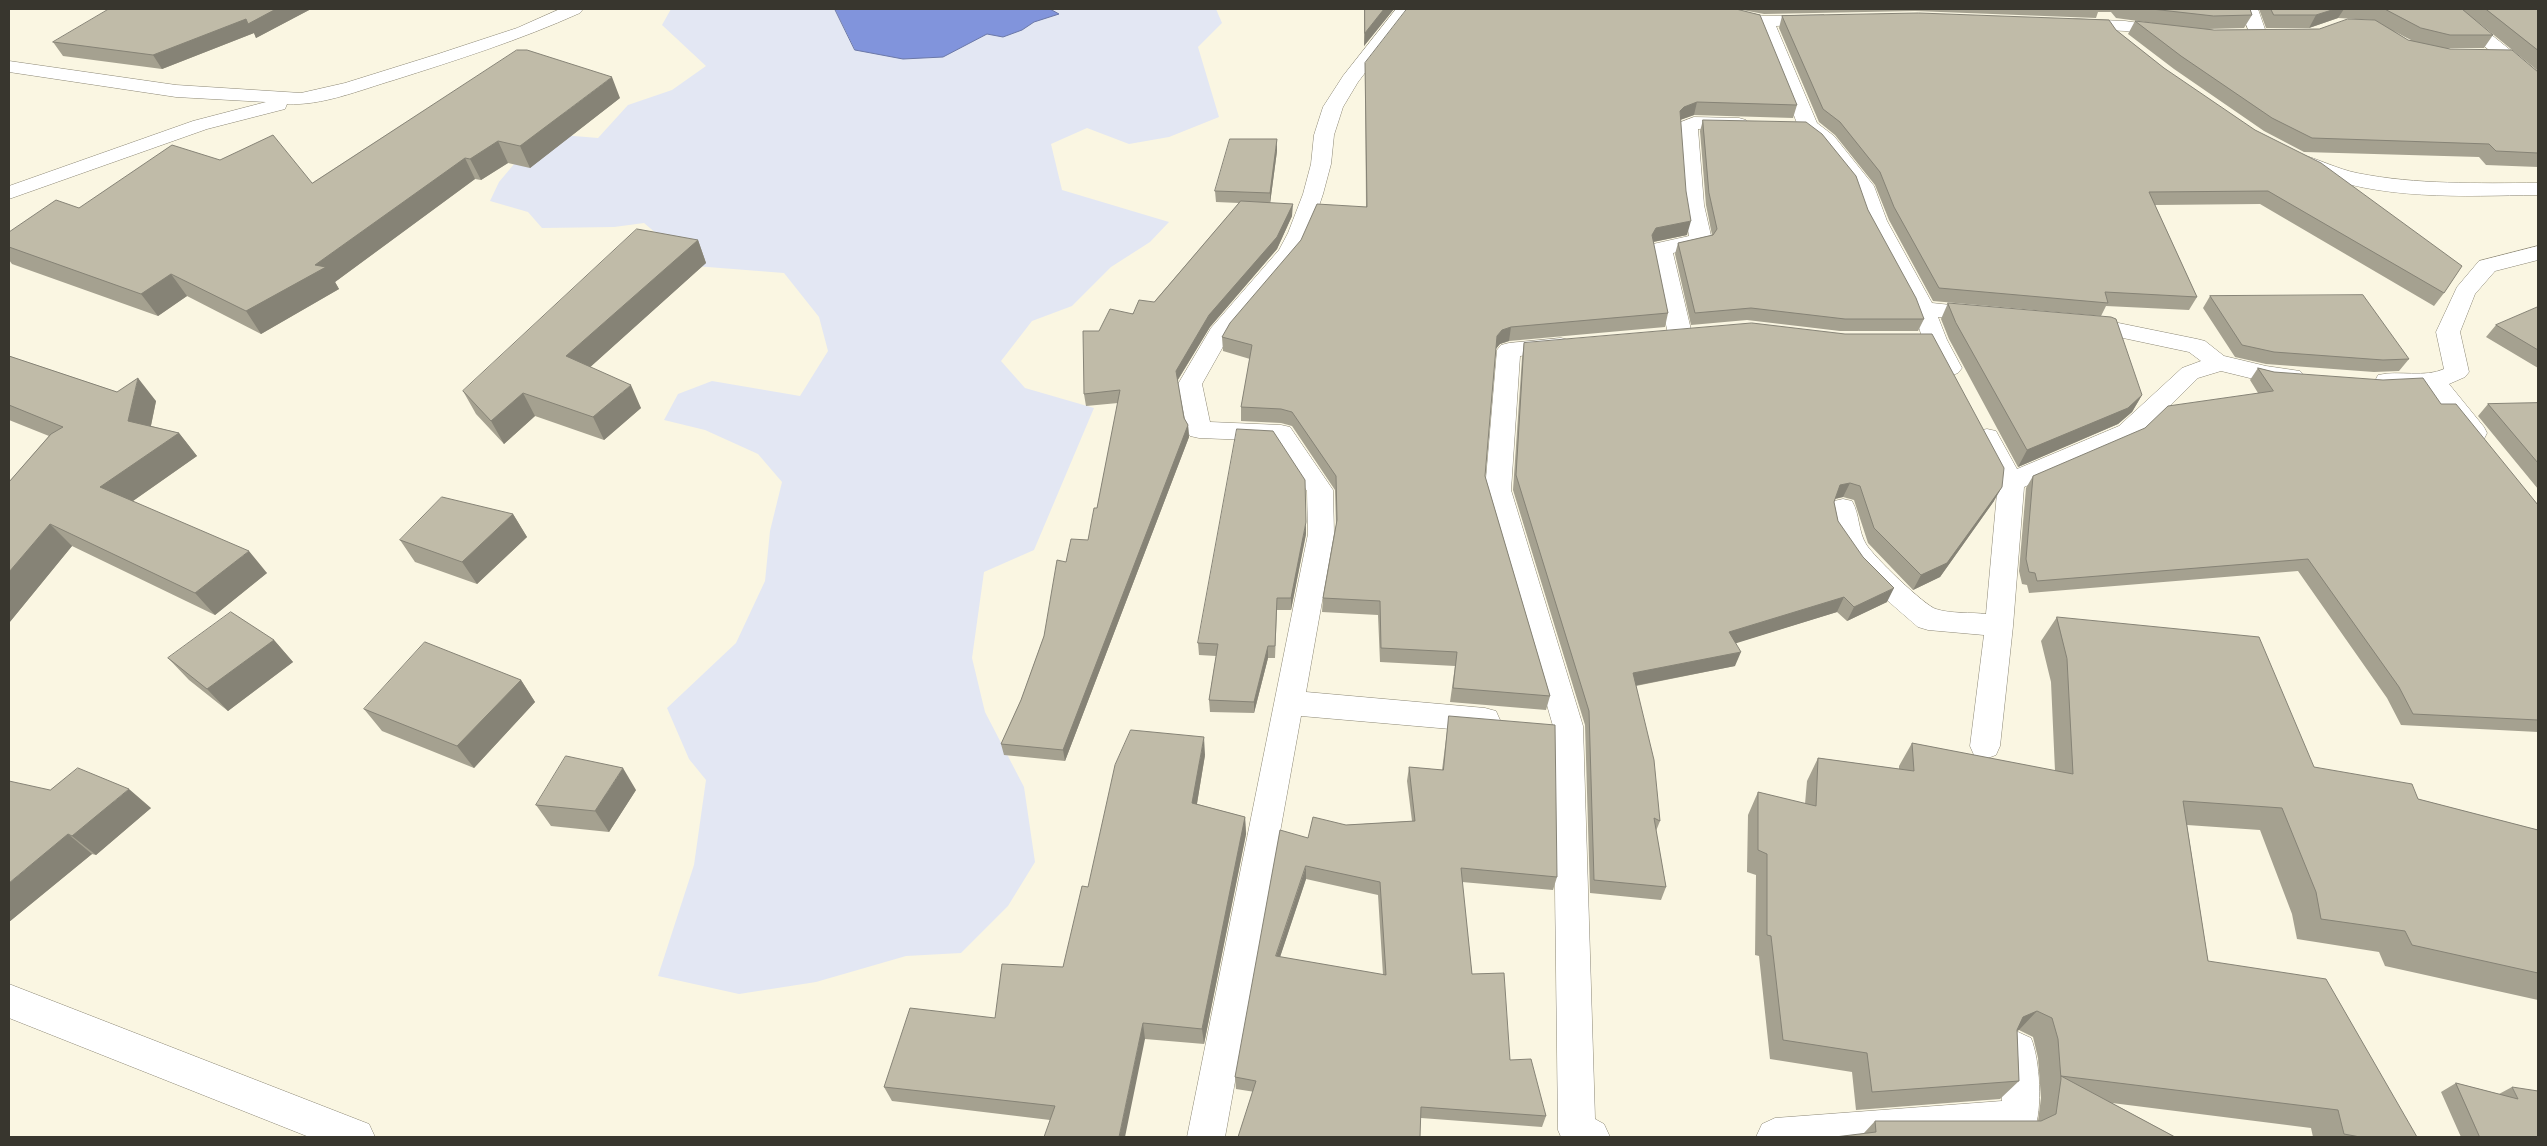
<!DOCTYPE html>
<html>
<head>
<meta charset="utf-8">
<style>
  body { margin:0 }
  #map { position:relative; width:2547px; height:1146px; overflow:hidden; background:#faf6e2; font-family:"Noto Sans",sans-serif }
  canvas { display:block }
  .frame { position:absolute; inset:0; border:10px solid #38362e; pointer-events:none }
</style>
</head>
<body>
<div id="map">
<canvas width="2547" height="1146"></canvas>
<div class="frame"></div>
</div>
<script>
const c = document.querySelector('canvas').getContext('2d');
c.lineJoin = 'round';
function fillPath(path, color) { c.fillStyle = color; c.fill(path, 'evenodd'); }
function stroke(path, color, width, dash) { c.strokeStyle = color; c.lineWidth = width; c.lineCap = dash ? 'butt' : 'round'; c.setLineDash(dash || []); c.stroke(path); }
const green = new Path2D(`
  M671,9h545l6,14 -24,24 21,70 -50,20 -40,7 -42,-16 -36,16 11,46 107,32 -19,20 -39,25 -39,39 -40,15 -31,40 24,27 69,20 -60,142 -50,22 -12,86 13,54 39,75 11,75 -27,44 -47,47 -55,3 -90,26 -77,12 -81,-18 36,-111 12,-85 -17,-21 -22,-51 69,-65 29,-62 5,-50 12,-49 -24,-28 -53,-24 -41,-10 14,-26 34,-13 88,15 28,-45 -9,-34 -35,-44 -89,-7 -51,-43 -30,4 -72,1 -14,-16 -38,-11 9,-19 26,-31 37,-16 36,3 30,-33 44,-15 34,-24 -44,-41z`);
const water = new Path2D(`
  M835,9h215l9,5 -25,8 -12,8 -19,7 -16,-3 -44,23 -40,2 -48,-9z`);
const street = new Path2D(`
  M560,9h23l-3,4c-60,27 -123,47 -186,67 -34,10 -72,26 -107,24l-2,5 -78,20 -198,70v-13l184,-65 73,-19 -90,-5 -167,-25v-11l167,24 125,8 44,-10 93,-29 79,-26z
  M1396,9h18l-56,73 -15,25 -9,28 -3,29 -8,30 -13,39 -11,20 -70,83 -27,48 8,38 71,3 9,2 43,63 1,44 -28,158 179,16 11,3 4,9 -4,9 -11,3 -184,-16 -76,421h-38l121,-603 -1,-43 -33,-50 -75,-3 -9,-2 -3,-6 -9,-46 33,-56 68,-78 9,-17 15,-39 8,-30 3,-29 9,-28 20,-31z
  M1702,9h27l35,7 60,-1 3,4 -3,4 -6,1 -42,2 41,97 17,13 40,50 13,35 45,82 57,6 3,5 -3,5 -8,2 -43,-4 9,23 15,28 -4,5 -8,3 -8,-3 -19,-33 -10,-31 -48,-88 -11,-34 -34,-43 -22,-18 -34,-90 -6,-10 -53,-13z
  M2240,9h18l9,26 -3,4h-12z
  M2440,9h19l79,63v15l-7,-2z
  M2076,19l49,2 43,6 6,1 3,4 -3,4 -6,1 -43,-6 -55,-3 -3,-4 3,-4z
  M1694,117l45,1 7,2 3,4 -3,4 -48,1 6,76 8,35 -3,5 -36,8 19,81 -4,5 -8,2 -8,-2 -4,-5 -18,-85 3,-5 36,-8 -5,-31 -6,-79 3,-4z
  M2299,154c20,5 38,15 58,19 60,12 121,10 181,10v12c-75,1 -159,6 -230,-24 -7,-3 -15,-5 -19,-11l3,-4z
  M2538,246v14l-43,11 -20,23 -15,38 9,40 -4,5 -16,7 35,43 3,6 -3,6 -9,2 -9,-2 -39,-51 -40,1 -9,-2 -3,-6 3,-6c21,-5 47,3 66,-6l-8,-37 21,-45 22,-26z
  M2084,316l113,23 8,2 19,15 42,10 34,5 4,5 -4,5 -8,3 -26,-2 -45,-11 -23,7 -61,60 -113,49 -11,139 -13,120 -4,9 -11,4 -11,-4 -4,-9 14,-111 -56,-5 -10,-3c-26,-23 -107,-86 -84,-126l9,-2 9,2c8,14 6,30 14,43 7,12 59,62 70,65 15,5 35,3 50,5l12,-132 -24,-45 4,-6 9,-2 9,2 21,38 102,-43 63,-58 19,-7 -12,-9 -113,-24 -4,-5 4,-5z
  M1561,338l8,2 4,5 -4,5 -49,6 -9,134 72,236 12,393 9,5 6,13h-49l-3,-7 -5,-404 -68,-236 12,-140 4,-5 8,-2z
  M9,984l360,140 6,13h-66l-300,-119z
  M2018,1032l13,6c9,22 12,71 3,93l-13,6h-265l6,-13 13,-6 227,-17 -2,-51 5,-12z`);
const wall = new Path2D(`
  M311,9l-55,29 -2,-5 -92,36 -99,-13 -10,-14z
  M1364,9h30l-30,37z
  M1737,9h513l2,6 -8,13 -36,1 6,1 105,-1 54,-9 -35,-2 -29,10h-43l-7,-19h279v62l-65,-53 20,17 -9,13h-37l91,24v95l-52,-2 -7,-8 -175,-5 -40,-21 -90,-62 -46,-35 7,-13 25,3 -44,-6 -5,-6h-13l-2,6 -181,-7 -151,3zM2394,31l11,6 6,3h-3z
  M1782,16l334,14 328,263 -10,13 -174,-102 -105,1 42,92 -8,13 -83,-4 -5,10 -168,-15 -44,-81 -14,-35 -40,-50 -16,-13 -40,-94z
  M1365,63l432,42 -4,13 -99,-3 -14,5 7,115 -34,7 15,71 -3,14 -156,14 -9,3 -4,4 -11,128 65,220 -4,14 -96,-8 5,-36 -75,-4 -2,-47 -56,-3 1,-14 13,-73 -1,-35 -43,-64 -11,-3 -40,-2v-14l9,-48 -27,-8 -1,-14 144,-130 -1,-131z
  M620,98l-90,70 -22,-5 -27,17 -6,-1 -140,103 4,7 -78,45 -74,-38 -29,20 -146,-52 -3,-4v-28l211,-72 92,23z
  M1703,120l165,90 56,109 -6,12h-78l-93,-11 -56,5 -16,-71 3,-11 34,-8 -6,-30 -6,-74z
  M1277,151l-7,52 22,13 -15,33 -67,78 -33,54 7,37 4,7 1,12 -124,324 -61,-6 -3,-11 20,-44 23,-64 22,-74 22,-22 9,-32 21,-105 -32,3 -2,-12 15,-63 55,-29 85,-99 -23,-1 -1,-11z
  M698,240l8,23 -116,104 51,41 -37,32 -69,-24 -31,28 -28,-30 -13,-23z
  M2210,296l199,63 -10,12 -25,1 -108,-8 -31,-7 -32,-49z
  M1948,303l194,92 -10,17 -14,12 -100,43 -69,-128 -8,-20z
  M2538,307v61l-52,-31 10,-12z
  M1524,343l470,158 -54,76 -27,13 -45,-47 -14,-43 -11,-3 -8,2 -1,3 4,19 49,81 -40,19 -10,-9 -102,31v23l-99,20 24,135 -4,10 10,56 -5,13 -71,-7 -5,-168 -72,-235 9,-132z
  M9,356l108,36 39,9 -5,25 28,7 18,23 -64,45 134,72 -52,42 -143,-69 -63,77v-141l40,-46 -40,-16z
  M2258,368l16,4 167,32 97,101v227l-137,-7 -14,-27 -89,-127 -269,22 -2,-8 -5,-1 -3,-13 7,-83 7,-12 225,-83 -8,-13z
  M2538,403v86l-60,-73 10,-12z
  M513,514l14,23 -50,47 -62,-22 -15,-22z
  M1306,534l-15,76h-14l-2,48h-7l-14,55 -44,-1 -1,-12 7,-44 -17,-1 -1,-12z
  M2057,617l257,150 104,32 120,31v170l-153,-34 -6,-14 -82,-13 -5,-25 -32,-84 -73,-5 21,136 209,176h-104l-2,-9 -199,-25 63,34 -311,-4 11,-12h163l3,-23 -3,-40 -5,-21 -14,-7 -2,1 2,50 -19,18 -144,11 -4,-38 -82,-13 -11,-103 -4,-1 1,-80 -9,-3 1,-57 10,-23 47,12 2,-23 11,-23 81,11v-3l13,-23 143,28 -4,-89 -10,-41z
  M274,640l19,22 -65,49 -39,-31 -21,-22z
  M521,680l14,22 -61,66 -92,-37 -18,-22z
  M1449,716l108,161 -4,13 -91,-8 10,92 38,86 36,56 -4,11 -121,-9 -185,-29 -1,-12 73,-239 38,-13 66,-4 -5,-40 2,-14 33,3zM1306,879l72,16 5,80 -103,-18z
  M1205,755l-8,49 48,13 1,17 -42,210 -59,-5 -95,81 -158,-19 -8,-14 111,-69 68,-51 25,-80z
  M50,790l101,18 -55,47 -4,-1 -83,68z
  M636,790l-27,42 -58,-6 -15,-21z
  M2456,1083l43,11 13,-7 26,50h-77l-20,-45z`);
const shadedWall = new Path2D(`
  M276,9h35l-55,29 -2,-5 -92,36 -9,-14 93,-36z
  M1384,9h10l-30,37 1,-13z
  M2335,9h9l-6,9 -29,10 7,-13z
  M612,77l8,21 -90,70 -10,-22z
  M1697,102l-3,13 -14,5v-9l4,-4z
  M1277,139v12l-7,53v-11z
  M498,141l10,22 -27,17 -11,-21z
  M465,158l10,21 -140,103 4,7 -78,45 -15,-23 69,-46z
  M1293,204l-1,12 -15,33 -67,78 -34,56v-12l33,-56z
  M1691,221l-4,14 -34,7 -1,-7 4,-7z
  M698,240l8,23 -129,116 -11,-23z
  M171,274l16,22 -29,20 -17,-22z
  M1511,327l-2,14 -9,3 -5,6 2,-14 5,-6z
  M138,378l18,23 -9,43 -19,-23z
  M631,385l10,23 -37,32 -11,-23z
  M523,393l12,23 -31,28 -13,-23z
  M2142,395l-10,17 -14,12 -100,43 9,-17z
  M1188,425l1,12 -124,324 -2,-11z
  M179,433l18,23 -77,54 -20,-23z
  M1850,483l-7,14 -9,2 6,-14z
  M2002,487l-8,14 -54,76 -27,13 8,-15z
  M513,514l14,23 -50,47 -15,-22z
  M1306,522v12l-15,76v-12z
  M50,524l22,22 -63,77v-51z
  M249,551l18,22 -52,42 -20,-22z
  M1894,588l-7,14 -40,19 7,-14z
  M1844,597l-7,15 -113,35 5,-15z
  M274,640l19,22 -65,49 -21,-22z
  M1268,646v12l-14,55v-11z
  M1741,652l-6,14 -107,21 5,-14z
  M521,680l14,22 -61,66 -17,-22z
  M1204,737l1,18 -11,66 -2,-18z
  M623,768l13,22 -27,42 -14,-21z
  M129,789l22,19 -55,47 -24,-19z
  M1245,817l1,17 -42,210 -2,-15z
  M68,834l24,20 -83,68v-39z
  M1306,866v13l-30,90v-13z
  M2037,1011l-18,19 -15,6 19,-19z
  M1143,1023l2,16 -20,98h-6z`);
const building = new Path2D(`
  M109,9h167l-28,15 -2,-5 -93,36 -100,-13z
  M1365,9h19l-19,24z
  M1407,9h329l24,6 37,90 -100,-3 -13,5 -4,4 6,80 5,30 -35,7 -4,7 16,78 -157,14 -9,3 -5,6 -12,140 65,220 -97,-8 4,-36 -76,-4 -1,-47 -57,-3 14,-78 -1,-44 -44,-64 -11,-3 -40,-2 11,-62 -30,-8 8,-14 71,-83 16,-36 50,3 -2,-144z
  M2152,9h98l2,6 -38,1z
  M2271,9h64l-19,6h-42z
  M2385,9h77l31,26h-43l-29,-7z
  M2486,9h52v41z
  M1919,13l190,7 7,10 48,38 91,62 66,33 141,103 -18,27 -176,-102 -119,1 48,105 -92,-5 3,11 -169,-15 -45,-81 -14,-35 -40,-50 -17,-13 -41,-93z
  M2348,19l27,1 33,20 42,9 62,1 26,22v81l-42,-2 -7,-7 -177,-6 -40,-20 -91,-62 -46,-35 79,9 105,-1z
  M517,50h10l85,27 -92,69 -22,-5 -28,18 -5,-1 -150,107 11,2 -80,44 -75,-37 -30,20 -132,-47v-15l47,-32 23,8 93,-63 48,15 53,-25 39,48z
  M1703,120l103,2 16,12 34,42 12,34 48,88 8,21h-79l-94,-11 -56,5 -17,-70 35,-8 4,-6 -8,-36z
  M1230,139h47l-7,54 -55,-2z
  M1241,201l52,3 -16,33 -68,78 -33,56 8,47 4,7 -125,325 -62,-6 20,-44 23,-64 13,-76 9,2 5,-23 17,1 6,-32h3l23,-118 -36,4 -1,-63h16l11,-22 23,5 6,-14 15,2z
  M637,229l61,11 -132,116 65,29 -38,32 -70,-24 -32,28 -28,-30z
  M2363,295l46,64 -26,1 -109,-8 -32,-7 -32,-49z
  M1948,303l163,14 5,2 26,76 -14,13 -101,42 -71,-127z
  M2538,307v43l-42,-25z
  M1752,323l93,11h87l72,134 -2,19 -55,76 -26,12 -47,-47 -14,-42 -10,-3 -10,2 -6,17 4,19 25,36 31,31 -40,19 -10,-10 -115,35 12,20 -108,21 21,87 6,61 -6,-3 12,69 -72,-7 -5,-169 -73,-236 8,-132z
  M9,356l108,36 21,-14 -10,43 51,12 -79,54 149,64 -54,42 -145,-69 -41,48v-90l42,-48 12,-7 -54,-22z
  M2258,368l16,4 109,8 40,-2 18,26h15l82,101v215l-125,-6 -14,-27 -91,-128 -271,22 -2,-8 -6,-1 -3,-13 7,-83 112,-48 23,-22 105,-15z
  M2538,403v60l-50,-59z
  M1237,429l36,2 32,49 1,42 -15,76h-14l-2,48h-7l-14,56 -45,-2 9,-56 -20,-1z
  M442,497l71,17 -51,48 -62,-22z
  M231,612l43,28 -67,49 -39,-31z
  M2057,617l202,20 55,130 98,17 6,15 120,31v143l-126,-28 -7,-14 -84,-12 -5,-27 -34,-84 -99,-7 25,160 118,18 91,158h-57l-16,-3 -6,-24 -277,-34 114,61h-340l41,-5 -1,-11h166l15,-7 5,-35 -3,-40 -6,-21 -15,-7 -14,6 -6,13 2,51 -147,11 -5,-39 -84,-13 -12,-104 -4,-1v-81l-9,-4v-58l58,14 2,-48 96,13 -2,-28 161,31 -6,-115z
  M425,642l96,38 -64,66 -93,-37z
  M1449,716l106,9 2,152 -96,-9 11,106 32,-1 6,87 21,-1 15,57 -125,-9 -1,30h-182l18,-56 -21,-4 45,-247 28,8 5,-21 33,8 69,-4 -6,-54 34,3zM1306,866l74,16 6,93 -110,-19z
  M1131,730l73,7 -12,66 53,14 -43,212 -59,-6 -24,114h-75l11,-31 -171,-19 26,-79 85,10 7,-54 61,3 19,-81 6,1 27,-122z
  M566,756l57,12 -28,43 -59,-6z
  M78,768l51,21 -57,47 -4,-2 -59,49v-102l41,9z
  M2456,1083l62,16 -6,-12 26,4v46h-58z`);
fillPath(green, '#e3e7f3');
fillPath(water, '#8194dc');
stroke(water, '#6b78a8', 1);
stroke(street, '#8c8775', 1);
fillPath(street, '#fff');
fillPath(wall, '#a5a190');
fillPath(shadedWall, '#868376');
fillPath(building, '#c0bba8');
stroke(building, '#868376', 1);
</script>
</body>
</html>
